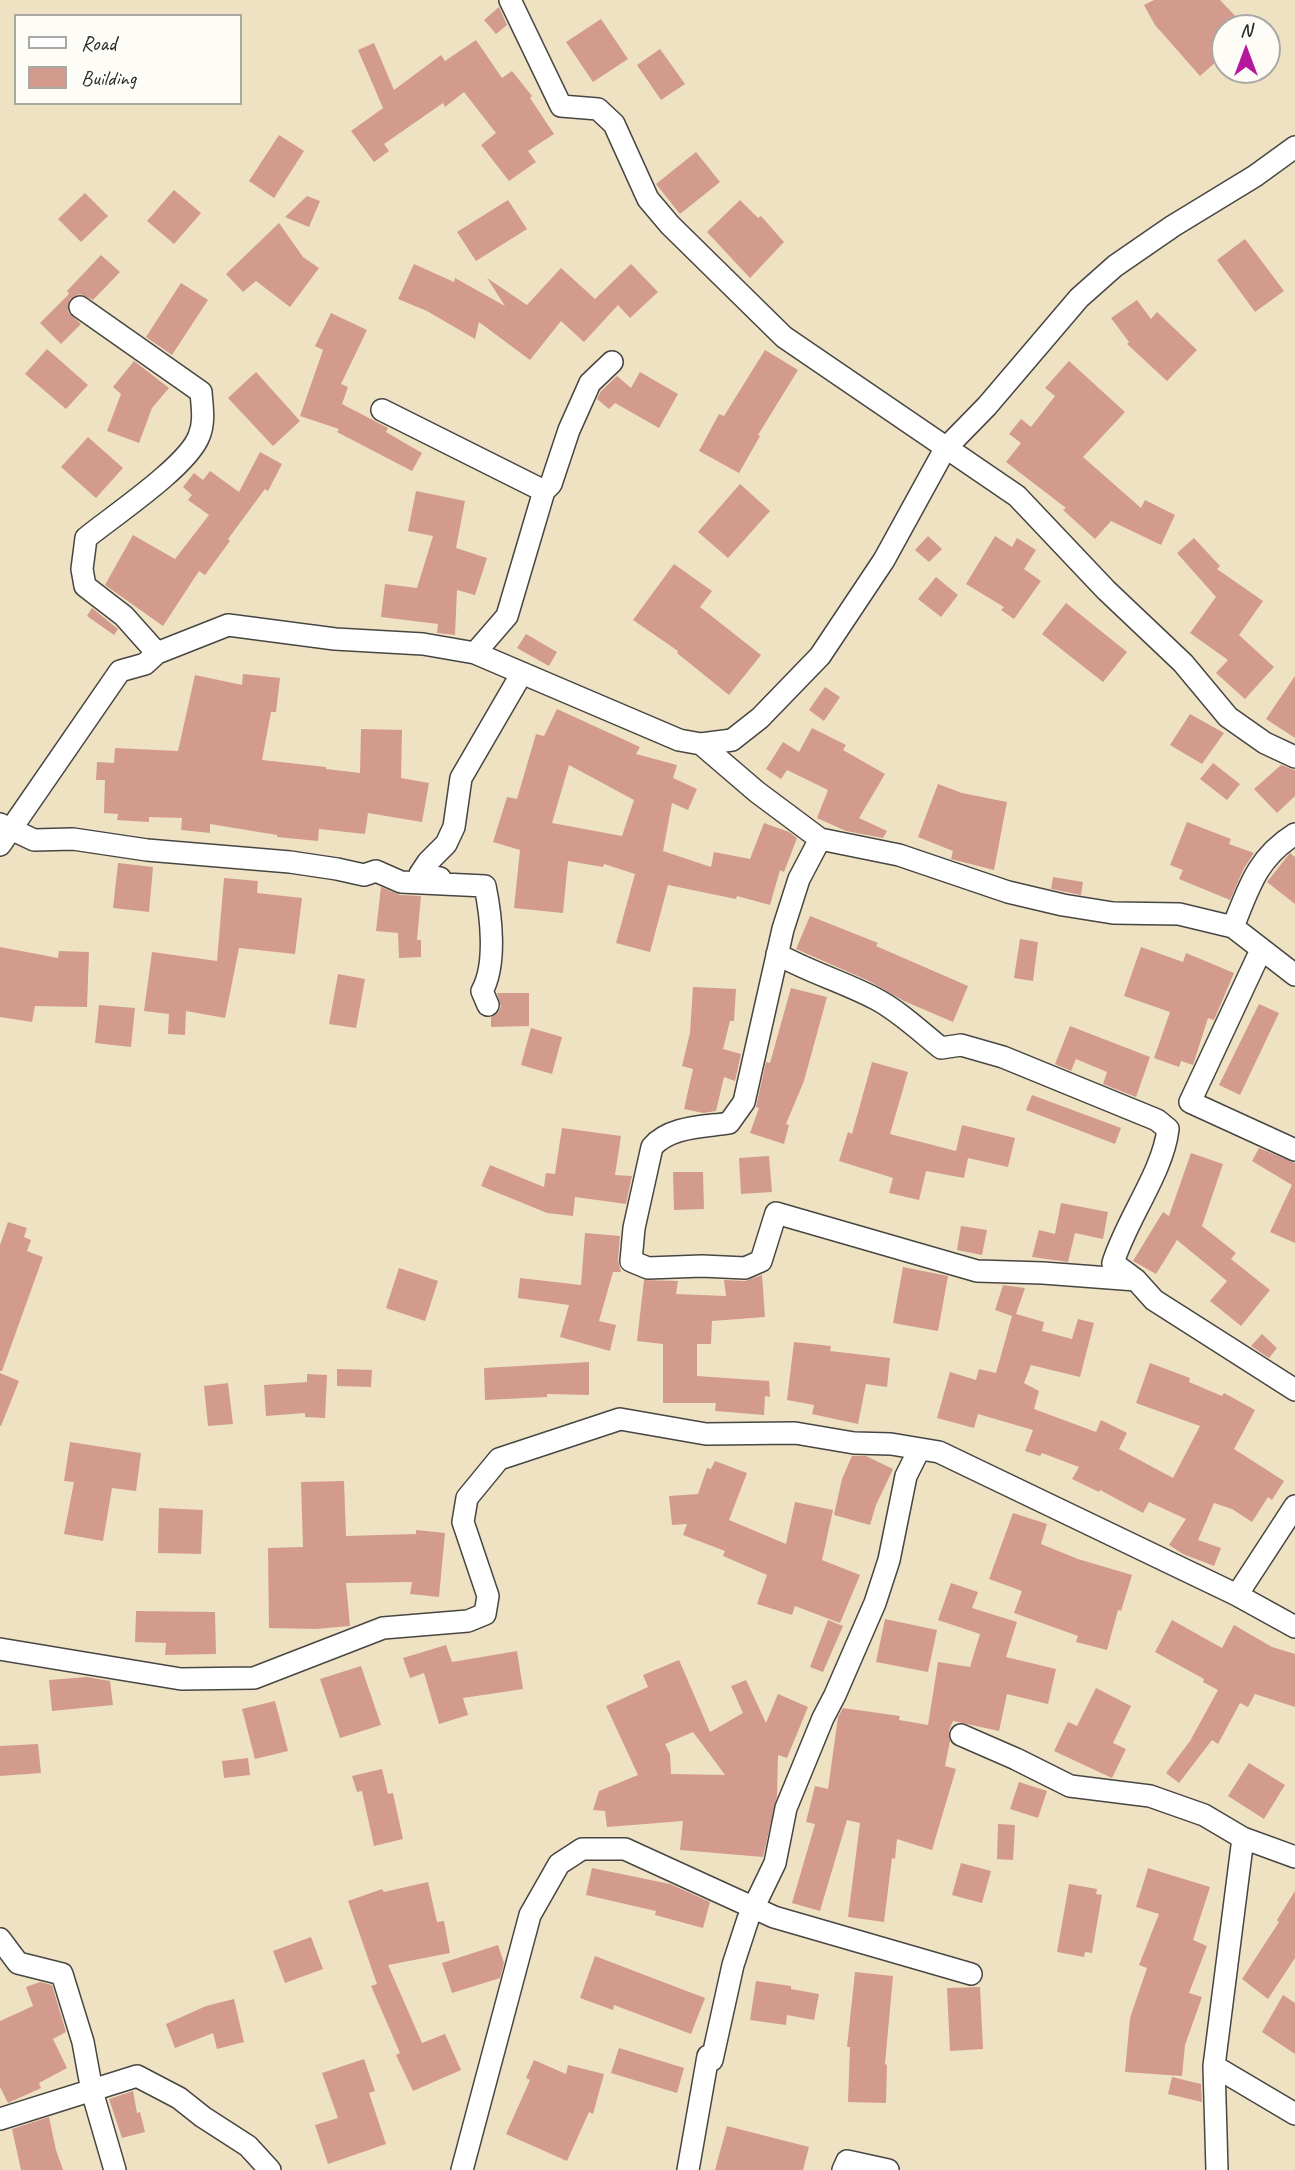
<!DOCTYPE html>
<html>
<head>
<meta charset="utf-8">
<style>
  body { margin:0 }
  #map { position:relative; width:1295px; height:2170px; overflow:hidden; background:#eee2c3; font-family:Caveat,sans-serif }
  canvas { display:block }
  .legend { position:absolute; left:14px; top:14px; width:228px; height:91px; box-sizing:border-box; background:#fdfcf7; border:2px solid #a9a8a5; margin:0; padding:9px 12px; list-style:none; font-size:21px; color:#2b2b2b }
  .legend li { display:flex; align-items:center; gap:14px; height:35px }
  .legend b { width:35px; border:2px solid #a9a8a5 }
  .north { position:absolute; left:1211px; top:14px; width:70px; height:70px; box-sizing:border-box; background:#fdfcf7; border:2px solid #a9a8a5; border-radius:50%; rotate:0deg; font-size:19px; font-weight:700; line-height:28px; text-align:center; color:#2b2b2b }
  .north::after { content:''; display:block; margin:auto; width:24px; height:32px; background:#b5179e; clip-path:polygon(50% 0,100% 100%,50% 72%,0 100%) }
</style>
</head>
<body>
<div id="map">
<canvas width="1295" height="2170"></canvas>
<ul class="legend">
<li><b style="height:9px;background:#fff"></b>Road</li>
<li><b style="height:19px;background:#d39b8e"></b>Building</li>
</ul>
<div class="north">N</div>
</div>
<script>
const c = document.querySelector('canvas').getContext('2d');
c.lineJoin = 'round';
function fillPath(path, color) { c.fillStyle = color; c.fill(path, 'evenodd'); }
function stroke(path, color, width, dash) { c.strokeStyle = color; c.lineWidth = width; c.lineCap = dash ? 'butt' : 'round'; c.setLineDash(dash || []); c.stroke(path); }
const building = new Path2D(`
  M1154,0h66l21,22 -7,6h-9v26l-25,22 -45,-51 -11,-20z
  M499,7l8,18 -11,9 -12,-14z
  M601,19l27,40 -35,23 -27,-40z
  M476,40l26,38 10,-7 20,25 -2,2 24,36 -26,17 8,11 -27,19 -28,-36 15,-12 -32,-41 -19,15 -2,-4 -59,41 5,7 -15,11 -23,-31 32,-23 -25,-58 16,-7 20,47 47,-35 4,6z
  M660,49l25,35 -24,16 -24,-35z
  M279,135l25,16 -30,47 -25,-17z
  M696,152l24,30 -40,32 -24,-30z
  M174,190l27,23 -27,31 -27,-23z
  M85,193l23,23 -27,26 -23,-23z
  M307,196l13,5 -11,26 -24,-10z
  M508,200l19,29 -51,32 -19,-29z
  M740,200l18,18 3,-2 23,26 -34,36 -43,-46z
  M279,223l24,34 16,11 -29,39 -34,-26 -13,11 -17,-18z
  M1245,239l39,52 -29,21 -38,-52z
  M101,255l19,17 -27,28 -13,-6 -10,5 -2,13 13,12 -20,20 -21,-21 29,-29 -2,-3z
  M414,264l40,18 1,-4 50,28 -18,-28 40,27 34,-37 34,31 36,-35 27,28 -28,26 -12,-13 -34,37 -23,-21 -31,39 -51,-38 -4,17 -48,-28 -29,-12z
  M181,283l27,17 -36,55 -26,-18z
  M1137,300l14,19 6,-7 40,38 -30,31 -40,-37 2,-2 -18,-24z
  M331,313l36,17 -26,54 7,3 -6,17 46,24 -2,4 36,21 -10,18 -75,-39 2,-3 -39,-13 23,-66 -8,-4z
  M47,349l41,36 -22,24 -41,-35z
  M765,350l33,20 -40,65 2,1 -21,37 -40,-22 20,-37 5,2z
  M134,361l35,27 -17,20 -13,35 -32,-12 14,-37 -8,-7z
  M1069,361l56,51 -42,45 58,51 4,-8 30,15 -14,30 -50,-24 -16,18 -32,-29 3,-2 -60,-46 15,-19 -12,-9 12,-15 10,8 24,-31 -10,-8z
  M256,372l44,49 -27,25 -45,-48z
  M640,372l38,22 -19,34 -44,-25 -6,6 -12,-10 4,-8 16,-15 14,12z
  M88,437l35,31 -27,30 -35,-31z
  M260,452l22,12 -14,27 -3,-2 -37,50 2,2 -25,34 -6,-4 -36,55 -58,-41 28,-50 42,24 34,-44 -21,-15 4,-5 -9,-8 11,-14 9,7 7,-9 29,21z
  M740,484l30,27 -42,47 -30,-26z
  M416,491l49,10 -9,47 31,10 -12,37 -18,-5 -2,45 -18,-2 1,-9 -57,-7 4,-33 32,4 16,-52 -25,-5z
  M928,536l14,13 -13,13 -14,-12z
  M995,536l17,11 5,-9 19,12 -12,19 17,12 -27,38 -13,-9 3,-3 -38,-23z
  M1194,538l26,28 -3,3 46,32 -24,34 35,32 -29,32 -29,-26 12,-13 -38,-27 26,-36 -39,-44z
  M674,564l38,27 -12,16 61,48 -32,40 -52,-42 1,-2 -45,-31z
  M936,577l22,18 -17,22 -23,-18z
  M1066,603l61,49 -24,30 -61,-48z
  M92,608l26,21 -4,6 -27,-19z
  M526,634l31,18 -8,14 -32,-18z
  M243,674l37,4 -4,34h-5l-9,48 64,7v2l34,4 1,-44 41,1 -1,48 28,5 -7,39 -54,-9 -3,21 -46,-5 -1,12 -41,-4v-2l-67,-11v9l-29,-3 1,-12 -33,-1v5l-32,-2 1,-6 -14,-1 1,-33h-9l1,-18 17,1 1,-15 63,3 17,-76 47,10z
  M1295,676v62l-29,-19z
  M825,687l15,10 -16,24 -15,-11z
  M557,709l83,38 -4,7 41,11 -4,13 24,11 -9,21 -16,-7 -9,48 48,16 3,-15 36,7 14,-36 25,9 8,6 -13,34 -4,-2 -10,35 -33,-9 -1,3 -68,-14 -18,67 -34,-9 19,-69 -31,-10 -1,3 -35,-6 -5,52 -49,-5 6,-58 -27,-8 14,-45 10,2 19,-65 8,2zM569,765l65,35 -12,36 -70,-13z
  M1190,714l34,19 -22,31 -32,-19z
  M812,728l34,17 -3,5 42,24 -26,44 28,13 -4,7 -37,-7 -29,-13 11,-28 -41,-20 -6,9 -15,-10 17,-27 16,10z
  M1213,763l27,21 -13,16 -27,-21z
  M1281,765l14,5v26l-18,17 -23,-24z
  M938,784l24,9 45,9 -13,68 -43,-11 2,-8 -35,-14z
  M1187,822l44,17 -2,5 25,9 -10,15 -14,32 -51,-21 4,-9 -13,-5z
  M1290,853l5,4v47l-28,-22z
  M118,863l35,4 -4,45 -36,-4z
  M1053,877l30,5 -2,13 -30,-6z
  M224,878l34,3 -1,12 45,5 -7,56 -56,-6 -14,70 -39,-7 -1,24 -17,-1 1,-20 -25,-3 8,-59 65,9z
  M381,887l19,8 21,1 -4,44h4v17l-22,1 -1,-25 -22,-2z
  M810,916l68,27 -2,3 92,40 -15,36 -49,-21 -35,-20 -73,-32z
  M1020,939l18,3 -5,39 -19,-3z
  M0,947l58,11 1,-7 30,1 -2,55 -52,-1 -3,16 -32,-5z
  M1141,947l42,15 3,-9 48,20 -20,47 -6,-2 -15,47 -12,-4 -2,6 -25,-9 16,-46 -46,-16z
  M338,974l27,5 -9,49 -27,-4z
  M693,987l43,2 -2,32h-4l-7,28 18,5 -6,27 -11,-4 -8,34 -13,2 -19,-4 9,-40 -11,-3 8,-33z
  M791,988l36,9 -23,84 -18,43 3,1 -5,19 -34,-11 9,-25 -3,-1 10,-45 4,1z
  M497,993h32v33l-38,1v-10l7,-4 3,-6z
  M1259,1004l20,9 -39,82 -21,-10z
  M99,1005l36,3 -4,39 -36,-4z
  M1070,1026l80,31 -14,40 -33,-13 4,-12 -31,-13 -5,12 -16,-7z
  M531,1028l31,9 -10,37 -31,-9z
  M872,1062l36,10 -18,62 66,17 6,-26 53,13 -7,29 -40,-9 -4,20 -38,-7 -7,29 -30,-7 4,-15 -54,-17 9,-29 4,2z
  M1032,1095l89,33 -6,16 -89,-34z
  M562,1128l59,8 -6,39 17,1 -6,28 -51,-7 -2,19 -26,-3 -66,-27 9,-21 54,22 2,-14 9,1z
  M1259,1148l36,15v80l-25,-11 22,-47 -40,-24z
  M1191,1153l32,11 -21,62 34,27 -5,6 39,31 -29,36 -31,-25 17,-20 -50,-41 -21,34 -23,-13 30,-49 6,4z
  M769,1156l3,36 -31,2 -2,-36z
  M673,1172h30l1,37 -30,1z
  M1061,1203l47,9 -5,27 -28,-6 -7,29 -36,-5 7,-27 16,4z
  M8,1222l19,6 -3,9 7,3 -4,11 16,6 -41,114h-2v-126z
  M961,1226l26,4 -5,25 -25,-5z
  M585,1233l35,3 -2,24 3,12h-8l-14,49 17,4 -6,26 -50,-14 9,-32 -51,-7 2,-20 61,7z
  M903,1267l45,9 -10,55 -45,-8z
  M399,1268l39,13 -13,40 -39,-13z
  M762,1275l3,42 -53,4 -1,23h-14v32l72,5 1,16 -5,-1 -1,19 -49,-4 1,-8h-53v-59l-26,-3 7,-61 34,1 -2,13 50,2 -2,-16 21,1z
  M1003,1285l22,3 -9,26 28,8 -2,9 30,8 6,-20 16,4 -14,54 -49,-12 -7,18 15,8 -5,18 62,23 5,-12 26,13 -8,16 54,29 27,-52 -64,-23 14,-40 40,15 -1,4 33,14 2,-3 31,17 -21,39 50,32 -12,19 -4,-3 -16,25 -20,-13 -18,-6 -16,37 23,8 -7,18 -31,-12 -14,-9 17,-26 -37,-17 -6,11 -43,-23 -1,2 -27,-13 7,-12 -37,-14 -2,3 -15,-5 8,-21 -55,-16 -4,14 -37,-10 13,-46 26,8 3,-11 17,4 16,-57 -17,-6z
  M1262,1334l15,14 -8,10 -18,-12z
  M794,1342l37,4 -1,5 60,7 -3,29 -21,-3 -8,40 -46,-10 2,-9 -27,-5z
  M589,1362v33l-42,-1v3l-62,3 -1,-32z
  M337,1369l35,1 -1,17 -34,-1z
  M0,1373l19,8 -18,45h-1z
  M307,1374l20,1 -2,43 -20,-1v-4l-39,3 -2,-31 43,-3z
  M228,1383l5,41 -25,2 -4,-40z
  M70,1442l71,11 -5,38 -24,-3 -9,53 -39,-7 10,-52 -10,-1z
  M852,1456h14l27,13 -17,36 -6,20 -36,-10 8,-36z
  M715,1461l32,12 -18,47 57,24 9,-42 38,8 -11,50 38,15 -20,48 -45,-17 -3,9 -35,-11 10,-29 -44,-19 2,-5 -42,-16 4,-11 -15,1 -3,-29 29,-2 9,-26 4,1z
  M344,1481l2,55 70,-2v-4l29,3 -6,64 -29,-3 2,-12 -66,1 4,43 -34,3 -47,-1 -1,-80 35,-1 -2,-65z
  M159,1508l44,2 -2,44 -43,-1z
  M1013,1513l34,11 -6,20 37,15 54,16 -11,36 -3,-1 -11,40 -31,-8 2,-6 -64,-23 8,-22 -33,-12z
  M951,1583l27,9 -6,16 45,14 -11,35 50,12 -8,35 -41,-10 -8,37 -46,-10 -4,9 1,11 -5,25 11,3 -24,81 -35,-11 -2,20 -3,-1 -8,64 -36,-5 12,-94 -13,-3 -27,91 -28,-8 23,-79 -9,-2 9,-36 13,3 10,-72 5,-9 57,8 -1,4 29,5 10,-63 32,5 10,-33 -42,-14z
  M136,1611l79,1 1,42 -51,1 1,-12 -31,-1z
  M885,1619l52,11 -9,42 -52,-10z
  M828,1620l15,6 -20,46 -13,-5z
  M1172,1620l50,28 12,-23 38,22 23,7v53l-40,-13 -7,13 -8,-4 -22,41 -6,-4 -33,43 -13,-10 24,-32 28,-51 -15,-8 1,-3 -49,-27z
  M446,1645l6,17 65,-11 6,38 -60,9 5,17 -29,9 -15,-51 -14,5 -7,-20z
  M679,1660l31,72 33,-19 -12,-27 15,-6 20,43 12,-29 30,13 -21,51 -9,-3 -1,41 -14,61 -83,-7 3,-29 -76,6 -2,-16 -12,-1 6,-19 39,-16 -32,-69 42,-19 -5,-12zM693,1732l24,32 8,11 -54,-1 -1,-20 -5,-10z
  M361,1666l20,59 -41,13 -20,-59z
  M87,1677l23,4 3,24 -61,6 -3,-31z
  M1096,1688l35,18 -18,37 13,6 -14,29 -58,-27 14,-29 9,4z
  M275,1701l13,50 -33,8 -13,-50z
  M38,1744l3,29 -41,3v-30z
  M248,1758l2,17 -26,3 -2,-17z
  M1249,1763l36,22 -21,34 -36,-23z
  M382,1769l6,25 5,-1 10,46 -29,7 -12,-55 -5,1 -5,-16z
  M1019,1782l28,9 -9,27 -28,-9z
  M998,1824l17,1 -2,35 -16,-1z
  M961,1863l30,8 -9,32 -30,-8z
  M592,1868l78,16 40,18 -7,26 -48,-13 1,-4 -70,-16z
  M1148,1868l62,19 -17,53 14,6 -18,47 13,4 -17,48 -3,31 -57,-4 5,-54 17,-50 -8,-3 20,-51 -23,-7z
  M428,1882l9,40 7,-1 6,32 -62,12 34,78 23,-9 16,36 -48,21 -17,-36 4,-2 -29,-67 6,-2 -29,-83 34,-12 2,3z
  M1069,1884l28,5 -1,5 6,1 -10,58 -7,-1 -1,5 -27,-5z
  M1295,1891v67l-27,41 -26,-20 37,-57 -2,-2z
  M311,1937l12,32 -38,14 -12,-32z
  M498,1945l6,18 -4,15 -48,15 -10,-30z
  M595,1956l110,42 -14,36 -77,-29 -1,5 -33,-12z
  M855,1972l38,4 -8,88 2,1 -1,38 -38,-1 2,-55h-3z
  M756,1981l35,5v3l28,5 -5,26 -27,-5 -1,10 -36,-5z
  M40,1982l12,3 14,47 -13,7 14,29 -28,15 2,5 -33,15 -8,-16v-66l33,-15 -7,-19z
  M980,1987l3,62 -33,2 -3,-63z
  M1283,1995l12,8v51l-33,-22z
  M234,1999l10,43 -27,7 -4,-16 -38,15 -9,-24 40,-18z
  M619,2048l65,20 -7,25 -66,-20z
  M364,2059l11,32 -6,2 17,51 -58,20 -13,-39 23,-7 -16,-45z
  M534,2060l32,14 2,-9 36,9 -11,40 -4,-2 -22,49 -61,-27 24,-54 -4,-2z
  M1172,2077l29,7 1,18 -34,-8z
  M133,2091l4,22 3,-1 5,20 -23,6 -13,-39z
  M49,2117l7,33 7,20h-42l-9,-41z
  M727,2126l82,21 -6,23h-88z`);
const minor = new Path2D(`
  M510,0l51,106 37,3 16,15 34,75 22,26 114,112 233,159 89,94 77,73 45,54 37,26 30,14
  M80,307l121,85c1,14 4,30 -2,44 -11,30 -86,80 -113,102l-4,31 3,17 39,30 33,37
  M382,410l162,81 -37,125 -32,37
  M544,491l7,-7 18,-54 21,-47 22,-21
  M701,744l56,48 63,47 79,16 109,37 55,13 50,8 66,1 54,13 62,48
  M0,824l34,16 39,-1 74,11 143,12 47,7 27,6 12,-4 25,11 84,4c6,29 12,78 -3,105l6,14
  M820,839l-21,40 -16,50 -39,173 -15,21c-25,4 -59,3 -77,24l-18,81 -3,33 17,7 54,-2 43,2 16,-7 15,-48 201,58 66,2 93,7
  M0,845l120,-174 25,-7 12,-11 71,-28 107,14 88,5 52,9 204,87 22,4 31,-4 28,-22 60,-62 64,-96 61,-111 42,-43 92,-108 36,-32 58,-40 82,-50 40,-29
  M440,878l-20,-4 8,-12 18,-18 8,-17 7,-49 61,-105
  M1233,927c16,-40 24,-69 62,-93
  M1261,950l-71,152 105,48
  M777,954c32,18 67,28 99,45 23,12 45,33 65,49l20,-3 42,12 154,63 11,9c-5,43 -42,91 -55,134l23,17 18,20 141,90
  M1237,1595l58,-89
  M0,1649l181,30 73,-1 129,-50 85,-7 17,-7 3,-18 -25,-74 4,-24 32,-39 121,-40 86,15 89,-1 59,10 37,1 48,8 298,143 58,32
  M961,1735l55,24 54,27 80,10 54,19 39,23 52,19
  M0,1939l18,24 44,11 21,68 9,49 23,79
  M1214,2066l81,48
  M0,2119l137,-43 42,22 24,19 45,29 22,24
  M462,2170l68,-255 29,-51 23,-15h43l149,68 197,57
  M688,2170l20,-114 4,4 21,-95 15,-46 27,-56 11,-55 37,-90 12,-23 40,-92 14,-43 17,-84 13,-26
  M843,2170l4,-9 41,9
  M1217,2170l-3,-104 29,-228`);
fillPath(building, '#d39b8e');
stroke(minor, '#484642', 24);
stroke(minor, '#fff', 21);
</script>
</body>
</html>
